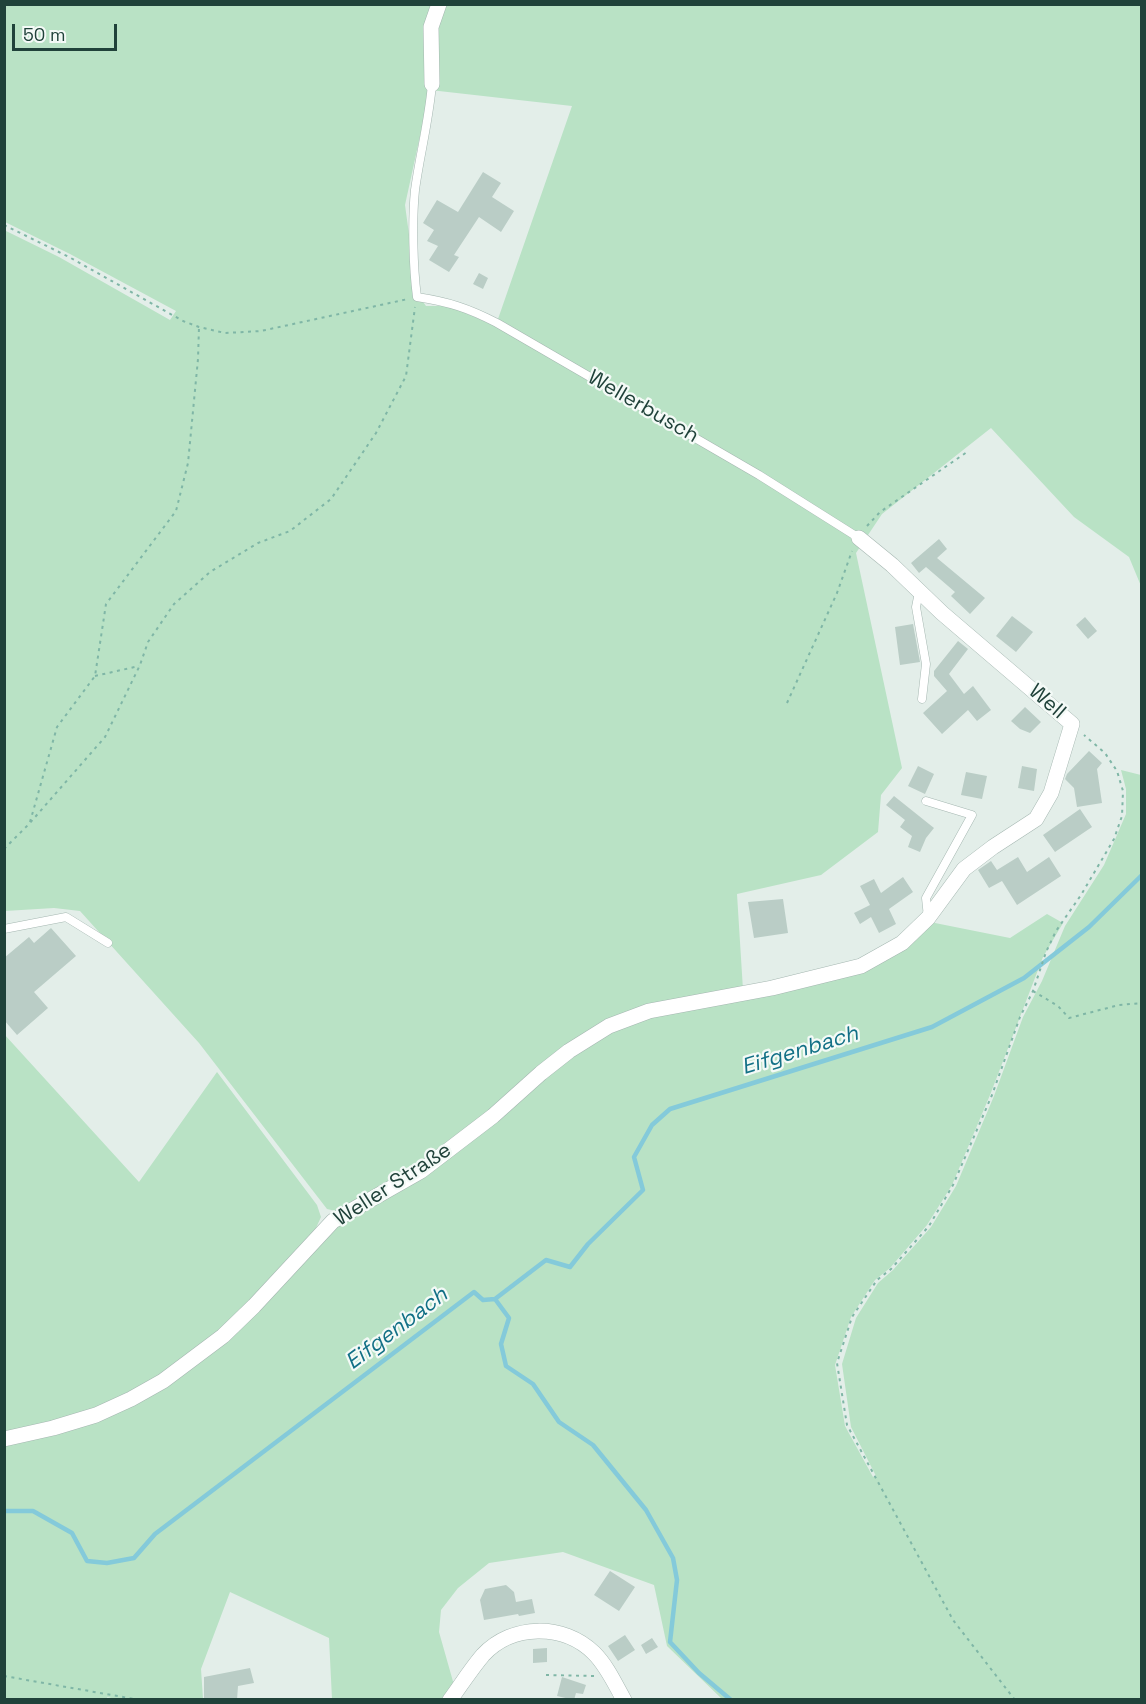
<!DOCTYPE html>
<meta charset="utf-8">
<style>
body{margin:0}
#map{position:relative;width:1146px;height:1704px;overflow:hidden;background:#e3eee9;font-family:"Space Grotesk",sans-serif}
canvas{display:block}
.frame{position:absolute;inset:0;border:6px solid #20423a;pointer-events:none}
.scale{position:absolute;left:12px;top:24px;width:105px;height:27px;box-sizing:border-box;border:3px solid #20423a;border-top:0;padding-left:8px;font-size:18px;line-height:21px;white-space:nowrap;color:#20423a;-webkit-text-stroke:4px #f4faf7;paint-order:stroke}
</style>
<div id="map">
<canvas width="1146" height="1704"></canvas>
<div class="frame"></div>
<div class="scale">50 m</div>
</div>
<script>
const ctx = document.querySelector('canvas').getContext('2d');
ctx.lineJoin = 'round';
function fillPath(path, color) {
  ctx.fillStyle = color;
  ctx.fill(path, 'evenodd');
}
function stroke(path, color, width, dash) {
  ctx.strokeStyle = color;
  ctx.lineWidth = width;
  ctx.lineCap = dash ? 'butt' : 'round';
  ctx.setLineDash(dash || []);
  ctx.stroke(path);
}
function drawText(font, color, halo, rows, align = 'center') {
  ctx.font = font + ' "Space Grotesk",sans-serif';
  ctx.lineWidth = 4.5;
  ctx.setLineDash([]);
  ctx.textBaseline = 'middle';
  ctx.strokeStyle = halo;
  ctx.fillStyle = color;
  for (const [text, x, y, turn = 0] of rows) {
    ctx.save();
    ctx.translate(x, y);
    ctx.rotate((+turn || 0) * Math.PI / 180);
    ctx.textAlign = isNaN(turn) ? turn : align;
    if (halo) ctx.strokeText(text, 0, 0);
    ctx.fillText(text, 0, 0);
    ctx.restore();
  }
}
fillPath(new Path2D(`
 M5 5H1141V586L1129 557 1074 517 991 428 882 514 866 538 760 472 498 319 572 106 430 90 405 205 417 293 426 306H449L498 327 758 478 862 544 856 553 902 768 881 795 878 832 821 875 737 894 743 990 608 1024 420 1168 340 1212 327 1209 199 1043 80 911 54 908 5 911 4 230 59 257 170 320 176 311 70 254 5 222Z
 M1121 770 1141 775V1699H722L667 1646 654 1585 563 1552 489 1563 458 1588 441 1610 439 1632 454 1685 444 1699H332L329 1638 230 1592 201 1669 203 1699 120 1700 107 1697 108 1699H5L4 1441 162 1384 336 1226 610 1028 862 968 929 920 935 923 1010 938 1047 914 1063 923 1043 957 990 1095 952 1185 927 1225 890 1268 875 1280 851 1317 835 1365 845 1426 873 1477 876 1476 851 1427 842 1364 856 1318 878 1283 893 1270 931 1227 956 1186 994 1096 1023 1017 1042 981 1065 926 1104 865 1126 814V789Z
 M4 1034 139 1182 217 1072 317 1205 321 1217 316 1228 219 1333 161 1376 94 1410 4 1434Z`), '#b9e2c5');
stroke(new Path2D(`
 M495 1299 509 1318 501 1344 506 1366 533 1384 559 1422 593 1445 646 1510 673 1558 677 1580 670 1642 699 1673 731 1700
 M4 1511H33L72 1533 87 1561 107 1563 134 1558 155 1534 474 1292 483 1300 495 1299 546 1260 570 1267 588 1244 643 1190 634 1157 652 1125 670 1109 932 1027 1024 978 1089 927 1142 875`), '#84cada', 4.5);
fillPath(new Path2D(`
 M483 172 501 183 492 197 514 211 501 232 479 217 454 255 459 257 449 272 429 260 438 246 427 241 434 230 423 223 437 200 458 212Z
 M479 273 488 278 483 289 473 284Z
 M939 539 947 549 937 558 985 598 970 614 951 596 955 592 926 567 919 573 911 563Z
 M1012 616 1033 632 1016 652 996 636Z
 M1085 617 1097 631 1088 639 1076 625Z
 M913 624 920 662 900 665 895 627Z
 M958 641 968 649 949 674 964 694 973 686 991 710 977 721 968 710 942 734 923 713 947 691 934 676V671Z
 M1025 707 1041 722 1030 733 1020 729 1011 721Z
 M1089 751 1102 763 1097 769 1102 803 1077 807 1074 788 1065 779 1067 774Z
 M918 766 934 774 925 794 908 786Z
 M1022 766 1037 769 1034 791 1018 788Z
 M966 772 987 776 982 799 961 795Z
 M894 796 934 828 926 838 920 852 908 847 912 836 900 827 905 820 886 805Z
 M1080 809 1092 827 1055 852 1043 835Z
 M1018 857 1027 872 1049 857 1061 876 1017 905 1002 881 989 888 978 870 991 861 997 870Z
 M903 877 913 892 889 909 896 924 879 933 871 917 860 924 854 913 870 905 860 886 874 879 881 893Z
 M783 899 788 933 754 938 748 902Z
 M51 928 76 956 34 992 48 1008 17 1035 4 1020V958L29 937 34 943Z
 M610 1571 635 1587 619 1611 594 1595Z
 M506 1585 514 1592 516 1602 532 1599 535 1613 519 1616 518 1614 484 1620 480 1600 485 1589Z
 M625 1635 635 1650 618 1661 608 1646Z
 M652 1638 658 1647 646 1654 641 1645Z
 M547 1648V1662L533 1663V1649Z
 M250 1668 254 1683 238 1686 237 1700 204 1698V1677Z
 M562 1677 586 1685 583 1694 576 1693 574 1700 557 1696Z`), '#bacdc6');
const lane = new Path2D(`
 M432 84C429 120 420 154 415 190 412 220 413 267 417 297 449 302 468 308 497 323L759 475 859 538
 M919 592 916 607 926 664 922 699
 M926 801 972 815 926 898 928 917
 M4 929 66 917 108 943`);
const street = new Path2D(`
 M432 84 431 27 439 4
 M4 1439 53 1428 96 1415 131 1399 163 1381 223 1336 254 1306 333 1221 421 1171 493 1116 541 1073 569 1051 609 1026 649 1011 772 988 861 966 902 943 928 918 964 869 993 847 1036 819 1051 793 1072 724 942 613 892 565 859 538
 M450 1700C461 1685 471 1669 483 1655 512 1624 563 1623 594 1653 607 1666 615 1684 624 1700`);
stroke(lane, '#a5b7b1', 9);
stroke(street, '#a5b7b1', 16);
stroke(new Path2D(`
 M4 225 69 257 183 321 199 327 225 333 261 331 408 299
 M867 526 880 512 967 452
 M95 676 139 666
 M787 703 837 593 852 551
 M30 822 57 727 95 676 106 604 176 511 188 463 198 359 199 327
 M4 849 29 824 105 737 140 665 148 642 174 604 210 572 258 543 290 531 331 499 376 433 406 376 415 307
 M1033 991 1058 1006 1069 1018 1119 1005 1142 1003
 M546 1675 594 1676
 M4 1676 140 1700
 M1015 1700 953 1620 847 1425 837 1363 852 1317 877 1280 891 1269 929 1226 953 1185 992 1095 1020 1017 1033 991 1046 952 1056 931 1081 895 1114 839 1122 816 1123 791 1117 771 1105 753 1084 735`), '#7fb6a6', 2, [3, 4.5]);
stroke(lane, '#fff', 8);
stroke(street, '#fff', 15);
drawText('21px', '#20423a', '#f4faf7', [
 ["Wellerbusch",643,407,30],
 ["Well",1047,702,41],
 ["Weller Straße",393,1185,-33]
]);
drawText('italic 22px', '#127086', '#f4faf7', [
 ["Eifgenbach",800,1051,-17],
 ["Eifgenbach",397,1329,-37]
]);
</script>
